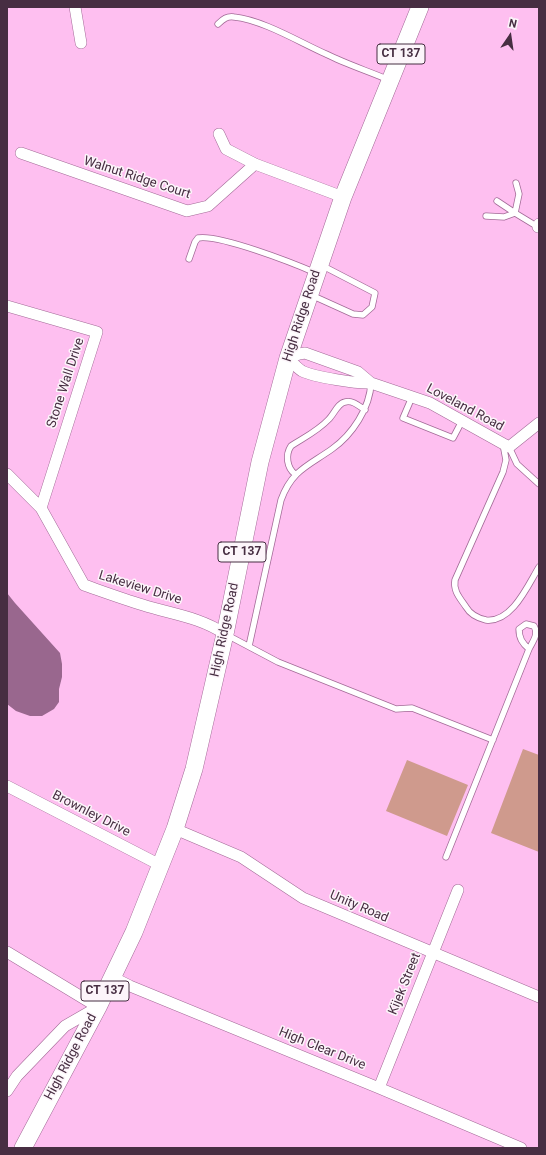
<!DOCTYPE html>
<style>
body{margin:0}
#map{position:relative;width:546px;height:1155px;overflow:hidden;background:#febff0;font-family:Roboto,sans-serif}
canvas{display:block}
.frame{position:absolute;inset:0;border:8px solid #472e42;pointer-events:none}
.north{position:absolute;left:490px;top:16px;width:40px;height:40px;-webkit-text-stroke:3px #fcf5fa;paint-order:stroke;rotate:13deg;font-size:11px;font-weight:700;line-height:16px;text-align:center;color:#472e42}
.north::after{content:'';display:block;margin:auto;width:14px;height:18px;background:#472e42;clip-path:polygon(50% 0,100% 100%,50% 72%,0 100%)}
</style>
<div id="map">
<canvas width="546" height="1155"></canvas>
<div class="frame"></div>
<div class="north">N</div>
</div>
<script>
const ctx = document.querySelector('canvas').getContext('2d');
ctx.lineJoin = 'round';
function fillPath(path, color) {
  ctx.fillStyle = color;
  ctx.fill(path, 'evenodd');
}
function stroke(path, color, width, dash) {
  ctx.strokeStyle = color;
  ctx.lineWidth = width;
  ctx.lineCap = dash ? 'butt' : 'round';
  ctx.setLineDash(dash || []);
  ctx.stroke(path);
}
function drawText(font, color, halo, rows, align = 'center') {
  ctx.font = font + ' Roboto,sans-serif';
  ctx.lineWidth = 3;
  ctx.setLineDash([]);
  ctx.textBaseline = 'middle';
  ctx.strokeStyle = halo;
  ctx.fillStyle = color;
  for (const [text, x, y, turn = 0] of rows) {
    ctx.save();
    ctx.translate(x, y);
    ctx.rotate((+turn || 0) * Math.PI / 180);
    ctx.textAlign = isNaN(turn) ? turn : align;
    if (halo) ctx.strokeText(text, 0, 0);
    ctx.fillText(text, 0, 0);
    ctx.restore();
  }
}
fillPath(new Path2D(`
 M523 749 539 755V852L491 833Z
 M407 760 468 785 447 836 386 811Z`), '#cf9a8d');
fillPath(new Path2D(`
 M7 593 15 603 60 653 62 664V677L59 689V702L54 709 42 716H30L16 711 7 704Z`), '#99678e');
const service = new Path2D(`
 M218 24C223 19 227 16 234 17 263 20 299 42 326 54 346 64 368 71 389 80
 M497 201 515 213 519 194 516 183
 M486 216 504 217 515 213 538 227
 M189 259 195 242 198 238C219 234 293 263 316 273
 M311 295 353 314 363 315 372 307 375 293 321 265
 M412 397 403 418 453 438 462 421
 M503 444 506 460 503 472 455 580C453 591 460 598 466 607 470 614 477 618 486 620 512 623 528 585 539 567
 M509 447 517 464 539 484
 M295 474C287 468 285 455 291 446 303 438 318 431 329 419 334 414 338 403 345 402 353 400 359 406 365 410
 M227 635 278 662 396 709 412 708 493 740
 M249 646 281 500C292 470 308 466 332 449 352 435 370 408 371 383
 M446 857 529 649C533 641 539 634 534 626L526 624 519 629C519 638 522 643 529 649`);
const minor = new Path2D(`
 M75 7 81 43
 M219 134 226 149 255 164 343 197
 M21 153 187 211 208 206 255 164
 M538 227 539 224
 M7 306 97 332 41 508
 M371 383C358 384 314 377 302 371 297 368 293 363 288 358L299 354 305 353 358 372 371 383 430 403 509 447 539 423
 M7 474 41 508 84 585C104 592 123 599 143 605 171 614 200 617 225 634
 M7 786 162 866
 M175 829 241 857 303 898 539 997
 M7 952 98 1007 65 1026 17 1076 7 1091
 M112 977 130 986 379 1088 521 1148
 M379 1088 458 890`);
const primary = new Path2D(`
 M23 1148 98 1007 134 932 175 829 194 769 225 634 260 462 288 358 343 197 420 7`);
stroke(service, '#a36a97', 7);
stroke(minor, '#a36a97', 12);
stroke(primary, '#a36a97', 18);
stroke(service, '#fff', 5.5);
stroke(minor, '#fff', 11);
stroke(primary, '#fff', 17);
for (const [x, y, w] of [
 [401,54,48],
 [242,552,48],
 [105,991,48]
]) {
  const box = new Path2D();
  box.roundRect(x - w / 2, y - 10, w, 20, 3);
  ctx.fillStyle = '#fcf5fa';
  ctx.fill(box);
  stroke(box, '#472e42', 1);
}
drawText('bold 12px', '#472e42', null, [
 ["CT 137",401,54],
 ["CT 137",242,552],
 ["CT 137",105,991]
]);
drawText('13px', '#472e42', '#fcf5fa', [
 ["Walnut Ridge Court",137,178,18],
 ["High Ridge Road",302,316,-72],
 ["Stone Wall Drive",66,383,-72],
 ["Loveland Road",465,408,28],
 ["Lakeview Drive",140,588,17],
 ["High Ridge Road",225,630,-78],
 ["Brownley Drive",91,814,27],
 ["Unity Road",359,907,23],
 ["Kijek Street",405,984,-68],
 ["High Clear Drive",322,1049,22],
 ["High Ridge Road",71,1057,-62]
]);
</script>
